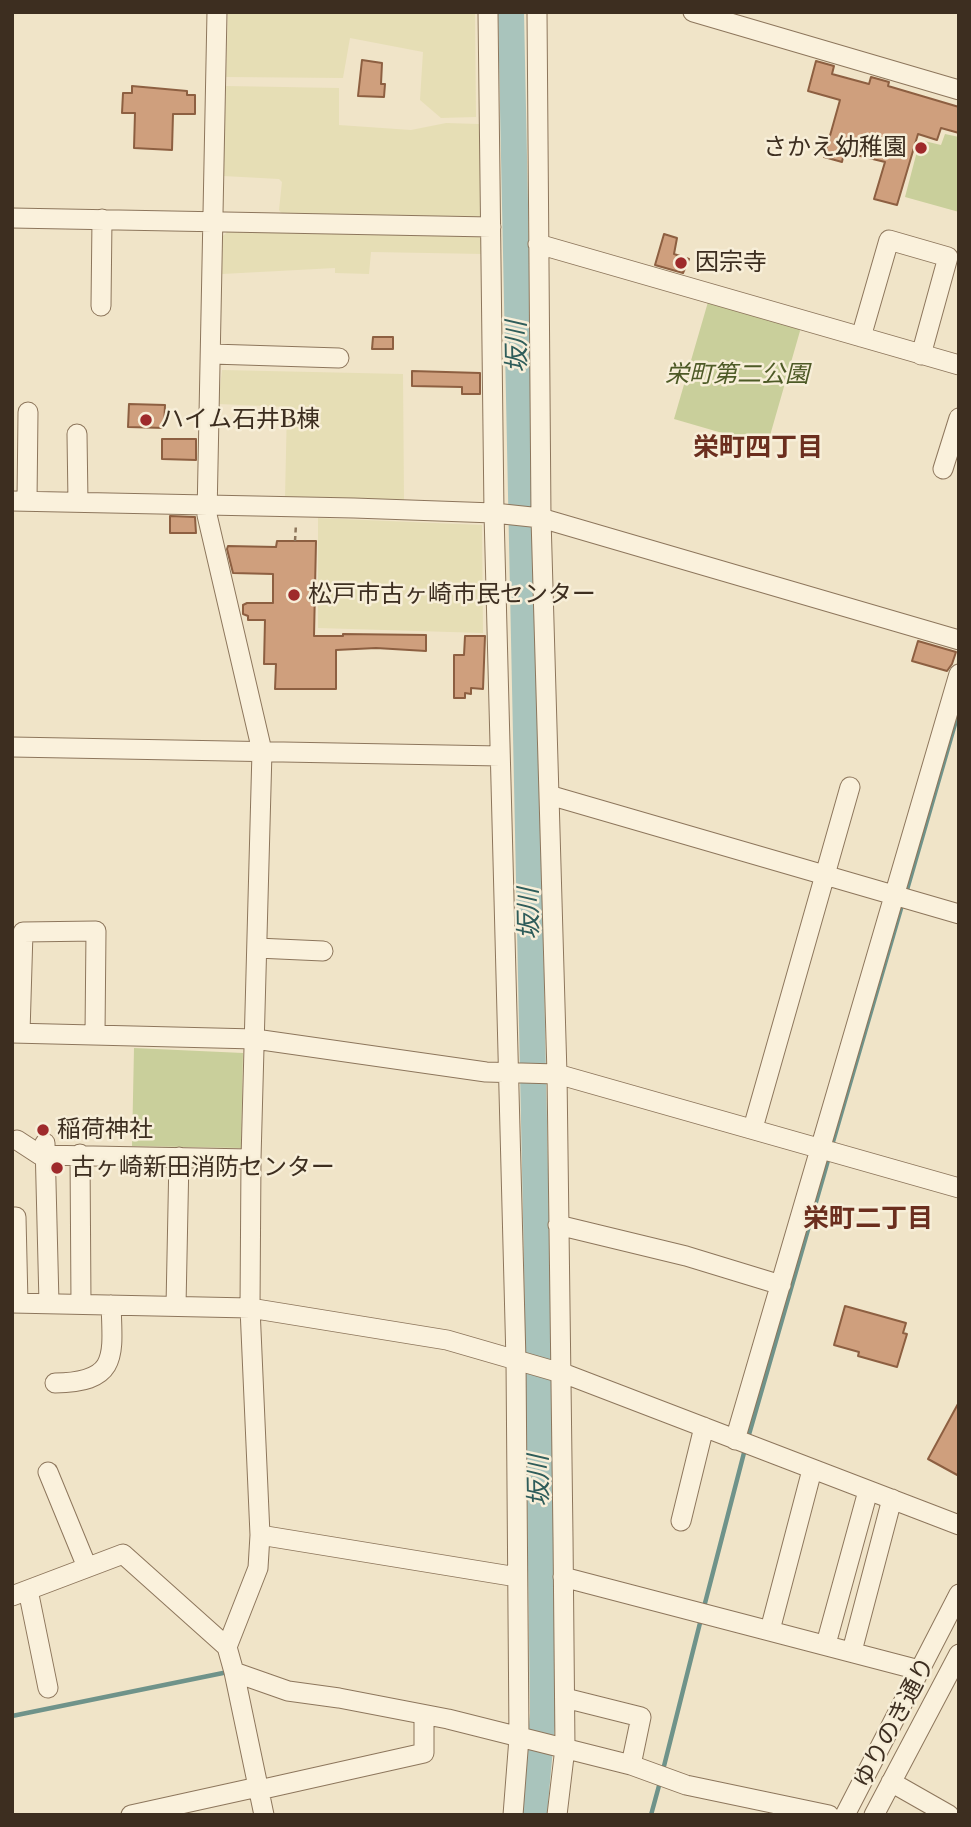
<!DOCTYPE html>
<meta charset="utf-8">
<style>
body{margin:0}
#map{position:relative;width:971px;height:1827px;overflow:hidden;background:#f0e4c8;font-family:Merriweather,serif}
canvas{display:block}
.frame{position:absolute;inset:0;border:14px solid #3d2e20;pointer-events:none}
</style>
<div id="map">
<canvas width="971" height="1827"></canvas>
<div class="frame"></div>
</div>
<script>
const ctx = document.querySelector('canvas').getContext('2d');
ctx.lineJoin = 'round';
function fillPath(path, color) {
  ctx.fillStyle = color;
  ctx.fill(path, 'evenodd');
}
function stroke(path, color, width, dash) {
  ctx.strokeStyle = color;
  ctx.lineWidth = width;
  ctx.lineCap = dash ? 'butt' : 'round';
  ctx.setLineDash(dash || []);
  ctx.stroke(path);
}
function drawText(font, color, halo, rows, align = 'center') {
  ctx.font = font + ' Merriweather,"Noto Sans JP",serif';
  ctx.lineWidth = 5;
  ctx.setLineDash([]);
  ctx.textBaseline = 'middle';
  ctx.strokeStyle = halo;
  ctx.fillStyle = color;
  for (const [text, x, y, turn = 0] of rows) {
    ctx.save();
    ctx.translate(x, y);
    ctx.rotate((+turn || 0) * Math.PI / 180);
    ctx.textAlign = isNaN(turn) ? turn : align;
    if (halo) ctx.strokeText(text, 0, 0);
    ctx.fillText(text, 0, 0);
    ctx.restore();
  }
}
fillPath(new Path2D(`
 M228 12H475L476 117 441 118 420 100 423 52 350 38 343 78 226 77Z
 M226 86 339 88V125L411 130 446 123 479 124 483 127 485 214 480 218 282 214 279 210 282 182 279 179 223 176Z
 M228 231 479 236 484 240 485 254 371 252 369 274 335 273V268L222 274 223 236Z
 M222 370 403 374 404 500 285 498 287 407 218 404Z
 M318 518 482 525 483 633 318 628Z`), '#e6deb5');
fillPath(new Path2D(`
 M945 134 959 137V212L905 197 920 140 941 145Z
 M708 302 799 328 800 331 767 446 674 419Z
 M134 1048 243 1053 241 1148 132 1146Z`), '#c9cf9b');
stroke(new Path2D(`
 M906 893 959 710
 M832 1145 902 905
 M748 1438 829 1157
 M704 1607 745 1449
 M12 1716 223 1673
 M663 1770 701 1619
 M651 1815 660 1782`), '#6f938a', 4.5);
stroke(new Path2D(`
 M511 12 537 1265 543 1714 534 1815`), '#a9c4bc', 26);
const building = new Path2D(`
 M362 60 382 63 381 84H385L384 97 358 96Z
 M816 61 834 66 832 74 869 84 871 77 889 82 888 86 959 107V133L941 128 937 140 918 134 897 205 874 199 885 162 844 152 842 162 824 157 840 100 808 91Z
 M132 86 187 91V95H195V114H173L172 150 134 148 135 113H122L123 93H132Z
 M664 234 677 238 674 254 689 259 683 273 655 265Z
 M373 337H393V349H372Z
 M412 371 480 373V394H462V387L412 386Z
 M129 404 165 405 164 428 128 427Z
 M162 439H196V460L162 459Z
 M170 516 195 517 196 533H170Z
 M277 541H316L314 636H343V634L426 635V651L376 648 336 650V689H275L276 664H264L265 620H248V616L243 614V605L247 603H273V574L233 573 227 549 228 546 276 547Z
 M465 636H485L483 689 471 688V694L465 693V698H454V655H464Z
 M918 641 956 652 952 664 947 671 912 661Z
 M845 1306 906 1323 903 1333 907 1334 897 1367 858 1356 859 1352 834 1345Z
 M959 1402V1476L928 1459Z`);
fillPath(building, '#cf9f7d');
stroke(building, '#8d5f41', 2);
const minor = new Path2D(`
 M217 12 207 515 262 751 251 1159 250 1308 260 1535 258 1568 227 1647 234 1672 288 1691 339 1698 448 1719 631 1765 686 1785 829 1815
 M488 12 494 513 516 1361 519 1738 513 1815
 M537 12 541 518 557 1074 563 1537 565 1748 557 1815
 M693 12 959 90
 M12 218 491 227
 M538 244 959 365
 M101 306 102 219
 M861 337 889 240 948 257 921 355
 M212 354 339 358
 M77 434 78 502
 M943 469 959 418
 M12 501 354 508 494 513 541 518 959 640
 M27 501 28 412
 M12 747 500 756
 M549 795 959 914
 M257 948 323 951
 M12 1033 255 1039 486 1072 557 1074 959 1188
 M20 1033 23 932 96 931 95 1034
 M753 1128 850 787
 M17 1140 40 1155 251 1159
 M45 1143 49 1303
 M80 1154 81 1304
 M12 1217H16L18 1303
 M558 1225 686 1256 781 1285
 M12 1303 250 1308 447 1340 568 1375 959 1525
 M176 1306 179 1157
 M55 1383C118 1382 113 1357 111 1305
 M735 1440 959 674
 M48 1472 87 1567
 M681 1521 704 1427
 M260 1535 517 1577
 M563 1577 919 1670
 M28 1590 48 1688
 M12 1596 123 1554 227 1647
 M770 1630 812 1470
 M826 1644 868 1491
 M852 1651 892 1499
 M234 1672 264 1815
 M565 1698 641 1717 631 1765
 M891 1782 949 1815
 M259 1790 424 1753V1715
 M131 1815 258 1787
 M845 1815 959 1594
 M874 1815 959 1654`);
stroke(minor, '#8d765c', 21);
stroke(new Path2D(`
 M295 541 296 524`), '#8d765c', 2.5, [5, 3.5]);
stroke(minor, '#faf1dc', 19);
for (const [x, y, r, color] of [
 [921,148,7,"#9e2a2b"],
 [681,263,7,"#9e2a2b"],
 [146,420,7,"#9e2a2b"],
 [294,595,7,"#9e2a2b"],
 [43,1130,7,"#9e2a2b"],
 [57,1168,7,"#9e2a2b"]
]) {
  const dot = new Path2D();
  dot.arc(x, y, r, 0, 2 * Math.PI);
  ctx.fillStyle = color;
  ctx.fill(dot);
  stroke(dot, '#f7eed8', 2.5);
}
drawText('24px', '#3d2e20', '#f7eed8', [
 ["さかえ幼稚園",907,148,"right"],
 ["因宗寺",695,263],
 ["ハイム石井B棟",160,420],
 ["松戸市古ヶ崎市民センター",308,595],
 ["稲荷神社",57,1130],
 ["古ヶ崎新田消防センター",71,1168]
], 'left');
drawText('italic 24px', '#4d5a26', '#f7eed8', [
 ["栄町第二公園",737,375]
]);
drawText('24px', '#3d2e20', '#f7eed8', [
 ["ゆりのき通り",895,1723,-62]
]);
drawText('italic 26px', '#2f5d5a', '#f7eed8', [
 ["坂川",518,347,-91],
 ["坂川",530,914,-91],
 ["坂川",540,1481,-91]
]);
drawText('bold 26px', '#6b2e1e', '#f7eed8', [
 ["栄町四丁目",758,449],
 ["栄町二丁目",868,1220]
]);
</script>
